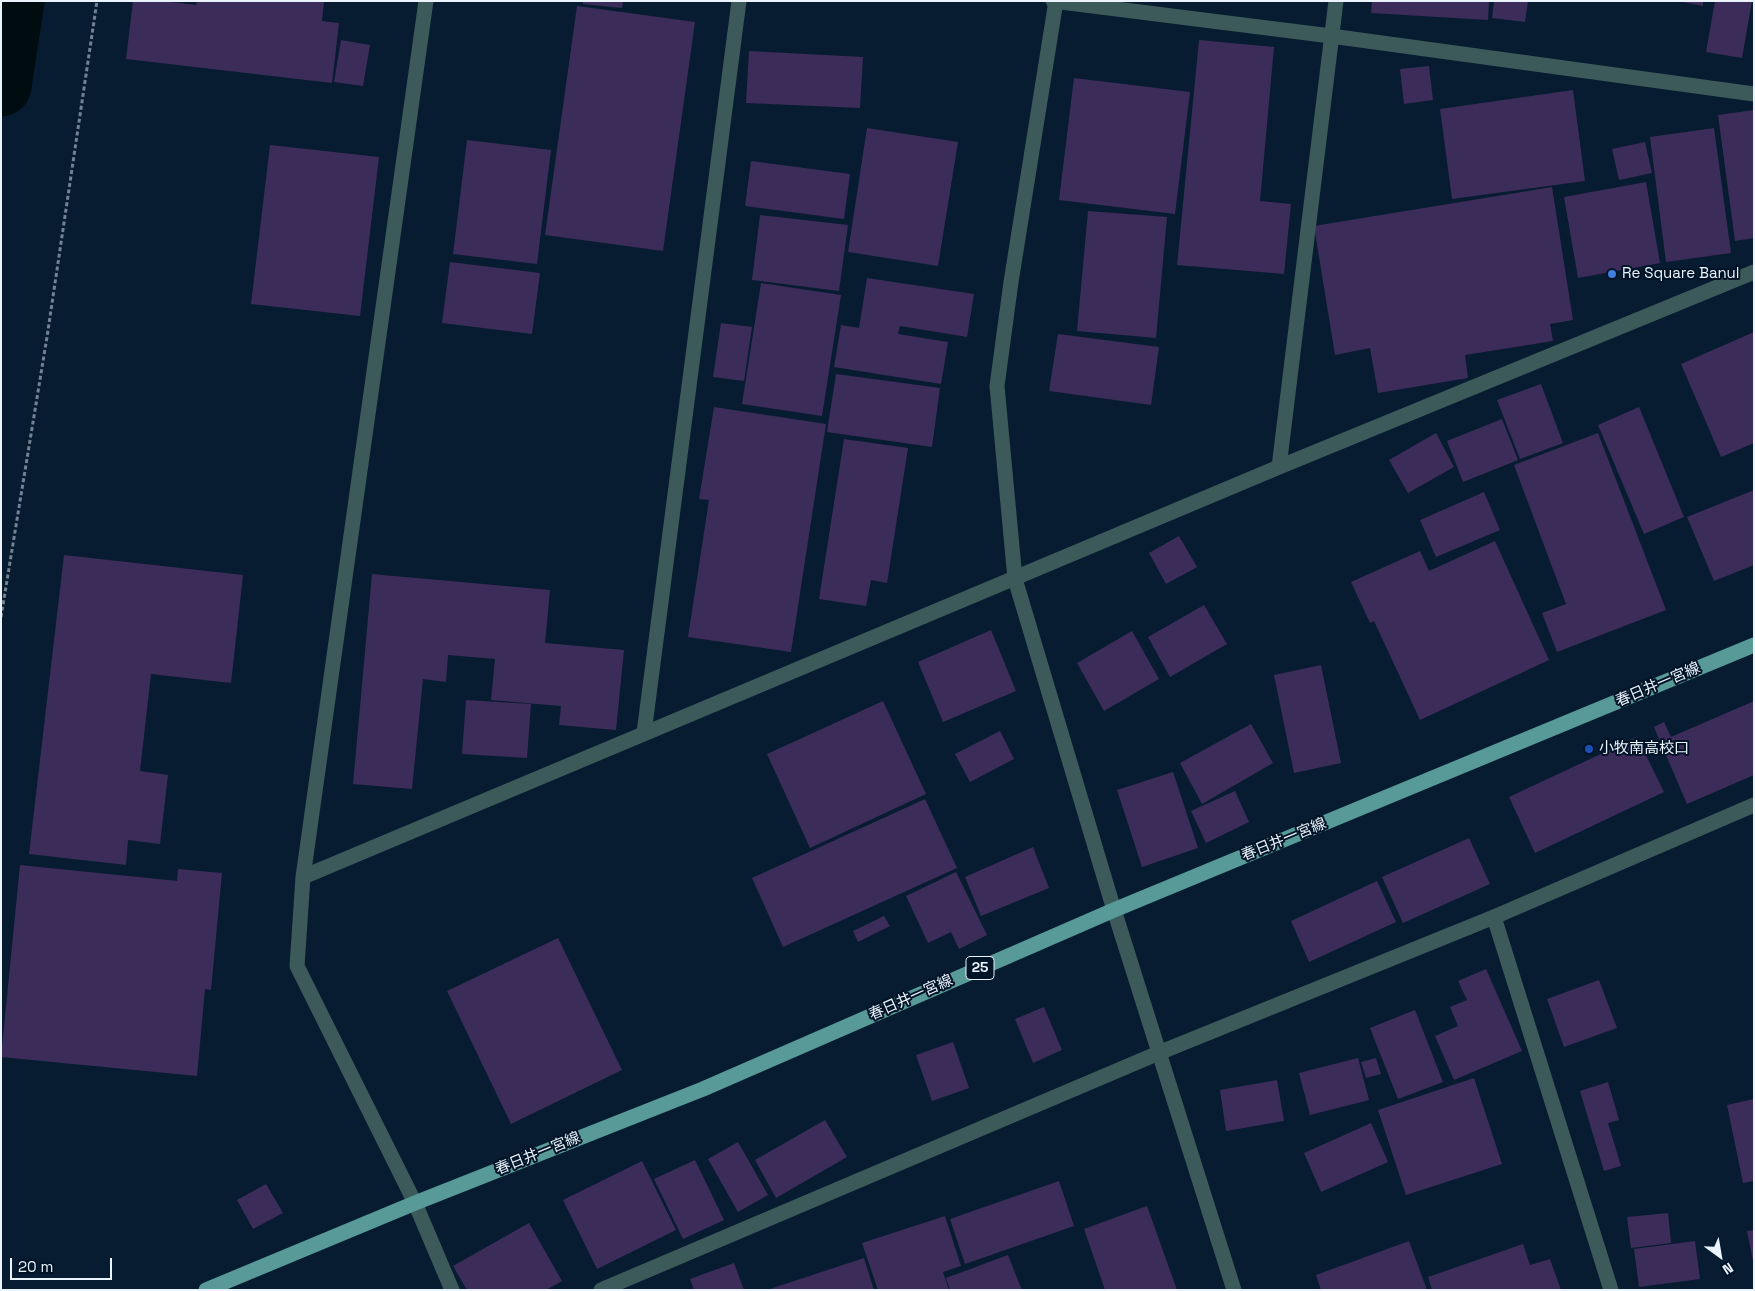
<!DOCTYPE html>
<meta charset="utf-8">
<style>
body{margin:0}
#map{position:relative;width:1755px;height:1291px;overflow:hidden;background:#071c31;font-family:"Space Grotesk",sans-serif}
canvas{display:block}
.frame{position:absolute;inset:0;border:2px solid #ebf4fd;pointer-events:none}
.north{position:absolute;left:1695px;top:1231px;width:50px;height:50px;-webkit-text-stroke:4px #011327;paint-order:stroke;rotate:148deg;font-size:14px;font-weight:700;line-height:20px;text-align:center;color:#ebf4fd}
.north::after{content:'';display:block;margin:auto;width:18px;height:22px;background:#ebf4fd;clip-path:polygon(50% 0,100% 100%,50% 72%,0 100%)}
.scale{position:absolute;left:10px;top:1258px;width:102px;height:22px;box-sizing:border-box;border:2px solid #ebf4fd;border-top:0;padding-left:6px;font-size:15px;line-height:18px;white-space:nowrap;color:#ebf4fd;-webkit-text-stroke:4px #011327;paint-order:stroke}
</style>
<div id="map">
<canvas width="1755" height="1291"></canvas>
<div class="frame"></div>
<div class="north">N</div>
<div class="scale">20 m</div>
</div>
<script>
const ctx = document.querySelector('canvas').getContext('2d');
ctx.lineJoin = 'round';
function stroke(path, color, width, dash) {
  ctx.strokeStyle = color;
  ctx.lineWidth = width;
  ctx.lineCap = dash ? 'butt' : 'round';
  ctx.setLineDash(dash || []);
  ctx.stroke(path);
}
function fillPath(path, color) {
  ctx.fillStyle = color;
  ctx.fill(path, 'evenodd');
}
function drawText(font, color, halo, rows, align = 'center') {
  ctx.font = font + ' "Space Grotesk","Noto Sans JP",sans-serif';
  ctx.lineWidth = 4;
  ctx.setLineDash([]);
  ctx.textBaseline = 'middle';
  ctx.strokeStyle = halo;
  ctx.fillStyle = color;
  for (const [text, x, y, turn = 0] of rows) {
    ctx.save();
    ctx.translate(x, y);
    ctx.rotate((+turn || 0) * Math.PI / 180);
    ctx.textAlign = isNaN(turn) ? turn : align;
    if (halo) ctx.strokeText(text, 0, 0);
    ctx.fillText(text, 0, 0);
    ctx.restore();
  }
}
stroke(new Path2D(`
 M1 86 14 1`), '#000d10', 61);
fillPath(new Path2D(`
 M133 1H163L196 5 197 1H324L322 21 339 23 332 83 126 59Z
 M583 1H623L622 8 583 4Z
 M1372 1H1489L1488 20 1371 13Z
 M1494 1H1528L1525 22 1492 18Z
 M1678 1H1703V6Z
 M1715 1H1752L1742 58 1706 52Z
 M577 6 695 22 663 251 545 235Z
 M341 40 370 45 363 86 334 82Z
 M1199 40 1274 47 1260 201 1291 204 1284 274 1177 265Z
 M749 51 863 57 860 108 746 103Z
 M1429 66 1433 100 1404 104 1400 69Z
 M1074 78 1190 92 1175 214 1059 200Z
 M1573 90 1585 181 1452 199 1440 109Z
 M1754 110V238L1735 241 1718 115Z
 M867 128 958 142 938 266 848 252Z
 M1714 128 1731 253 1666 262 1650 137Z
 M467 140 551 150 537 264 453 254Z
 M1645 142 1652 173 1619 180 1612 149Z
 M270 145 379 157 360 316 251 304Z
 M751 161 850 174 844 219 745 206Z
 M1646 182 1660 263 1578 278 1564 197Z
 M1552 187 1573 320 1550 324 1553 341 1465 355 1468 378 1378 393 1370 348 1335 355 1314 226Z
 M1088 211 1167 217 1156 338 1077 331Z
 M760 215 848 225 839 291 752 280Z
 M450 262 540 273 532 334 442 323Z
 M867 278 974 294 967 337 900 326 898 334 948 342 941 384 834 367 841 325 859 328Z
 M761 283 841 295 822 416 742 404Z
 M721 323 752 327 744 381 713 377Z
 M1754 332V443L1721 457 1681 364Z
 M1058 334 1159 347 1151 405 1049 391Z
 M836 374 940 388 932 447 827 432Z
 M1541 384 1563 443 1520 459 1497 400Z
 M714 407 826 424 791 652 688 637 709 500 699 499Z
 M1639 407 1684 517 1644 534 1598 425Z
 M1502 419 1518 460 1463 482 1447 441Z
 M1436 433 1454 467 1408 493 1389 460Z
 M1598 433 1666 610 1557 652 1542 613 1566 604 1514 465Z
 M844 439 908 448 887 583 871 580 866 606 819 599Z
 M1754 490V565L1714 581 1687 517Z
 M1484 492 1500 530 1436 557 1420 520Z
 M1179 536 1197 567 1166 584 1149 553Z
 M1495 541 1549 660 1420 720 1374 621 1370 623 1351 582 1420 551 1429 571Z
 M64 555 243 575 231 683 151 674 140 771 168 775 160 844 128 840 126 865 29 854Z
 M372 574 550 590 545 643 624 650 616 730 559 725 561 706 491 700 495 659 448 655 446 682 423 679 412 789 353 784Z
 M1204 605 1227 644 1170 677 1148 637Z
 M991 630 1016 691 943 722 918 662Z
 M1132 631 1159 679 1104 711 1077 663Z
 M1321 665 1341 763 1294 773 1274 675Z
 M466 700 531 704 527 758 462 754Z
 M883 701 926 794 810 848 767 754Z
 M1754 701V775L1687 804 1654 727 1664 722 1671 737Z
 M1251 724 1273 763 1202 804 1180 763Z
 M1000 731 1014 759 970 782 955 754Z
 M1637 737 1664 792 1535 853 1509 797Z
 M1173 772 1198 848 1142 867 1117 790Z
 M1235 791 1249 822 1206 843 1191 811Z
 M925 799 957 868 783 947 752 878Z
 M1469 838 1490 884 1403 923 1382 877Z
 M1033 847 1049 888 981 916 965 877Z
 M20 865 177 881 178 869 222 873 211 990 205 989 197 1076 1 1057Z
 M956 872 987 935 959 949 951 932 928 943 906 896Z
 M1377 881 1396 922 1309 962 1291 921Z
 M884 916 890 926 858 942 853 931Z
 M558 938 622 1070 511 1124 447 991Z
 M1486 969 1522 1051 1454 1080 1435 1036 1458 1026 1450 1007 1467 1000 1458 981Z
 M1599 980 1617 1028 1564 1047 1547 999Z
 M1044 1007 1062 1050 1033 1063 1015 1019Z
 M1415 1010 1443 1082 1398 1099 1370 1028Z
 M953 1042 969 1088 932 1101 916 1055Z
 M1358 1058 1369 1100 1310 1115 1299 1073Z
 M1376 1058 1381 1074 1366 1078 1361 1062Z
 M1474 1078 1502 1164 1406 1195 1378 1110Z
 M1277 1080 1284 1121 1226 1131 1220 1090Z
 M1608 1082 1619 1120 1608 1123 1621 1166 1604 1171 1580 1091Z
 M1754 1099V1181L1743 1183 1727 1105Z
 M825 1120 847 1157 776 1198 755 1160Z
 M1371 1123 1388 1162 1321 1192 1304 1153Z
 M738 1142 768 1195 738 1212 708 1159Z
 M695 1160 724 1220 683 1239 654 1179Z
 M642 1161 676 1230 597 1269 563 1200Z
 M1059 1181 1074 1226 965 1264 950 1219Z
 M266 1184 283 1213 253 1229 237 1200Z
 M1147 1206 1177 1290H1105L1084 1229Z
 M1668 1213 1671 1243 1631 1248 1627 1217Z
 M945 1216 961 1266 943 1272 949 1290H878L862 1243Z
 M529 1223 562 1281 546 1290H467L453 1266Z
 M1754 1230V1261H1753L1747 1231Z
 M1409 1241 1427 1290H1321L1316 1275Z
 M1695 1241 1700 1279 1639 1287 1634 1249Z
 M1523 1244 1530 1265 1550 1259 1561 1290H1432L1428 1277Z
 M1008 1255 1022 1290H950L946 1278Z
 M864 1258 874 1290H770V1289Z
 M734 1263 744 1290H694L690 1279Z`), '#3c2c5a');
stroke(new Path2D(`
 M1 617 47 337 97 1`), '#738292', 3, [4, 2.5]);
stroke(new Path2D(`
 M426 1 303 877 297 966 415 1203 452 1290
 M1053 1 1331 36 1754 94
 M1279 467 1336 1
 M644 733 739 1
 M303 877 1279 467 1754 272
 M1494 917 1611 1290
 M601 1290 1161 1052 1494 917 1754 805`), '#3c5a59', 15);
stroke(new Path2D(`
 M1056 1 1011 282 997 386 1015 579 1114 910 1234 1290`), '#3c5a59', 15);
stroke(new Path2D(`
 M206 1290 415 1203 703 1089 1114 910 1754 645`), '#579a98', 15);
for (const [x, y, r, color] of [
 [1612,274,5,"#3f7fe0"],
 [1589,749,5,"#1a4fb4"]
]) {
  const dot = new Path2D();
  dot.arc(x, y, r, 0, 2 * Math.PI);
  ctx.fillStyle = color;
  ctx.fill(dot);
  stroke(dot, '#011327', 2);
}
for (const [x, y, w] of [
 [980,968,28]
]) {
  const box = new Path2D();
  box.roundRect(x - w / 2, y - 11.5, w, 23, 4);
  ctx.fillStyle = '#011327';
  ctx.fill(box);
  stroke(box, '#ebf4fd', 1);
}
drawText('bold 14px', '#ebf4fd', null, [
 ["25",980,968]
]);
drawText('15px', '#ebf4fd', '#011327', [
 ["Re Square Banul",1622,274],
 ["小牧南高校口",1599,749]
], 'left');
drawText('15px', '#ebf4fd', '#011327', [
 ["春日井一宮線",1658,685,-23],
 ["春日井一宮線",1284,840,-22],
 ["春日井一宮線",911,998,-24],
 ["春日井一宮線",538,1154,-22]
]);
</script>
